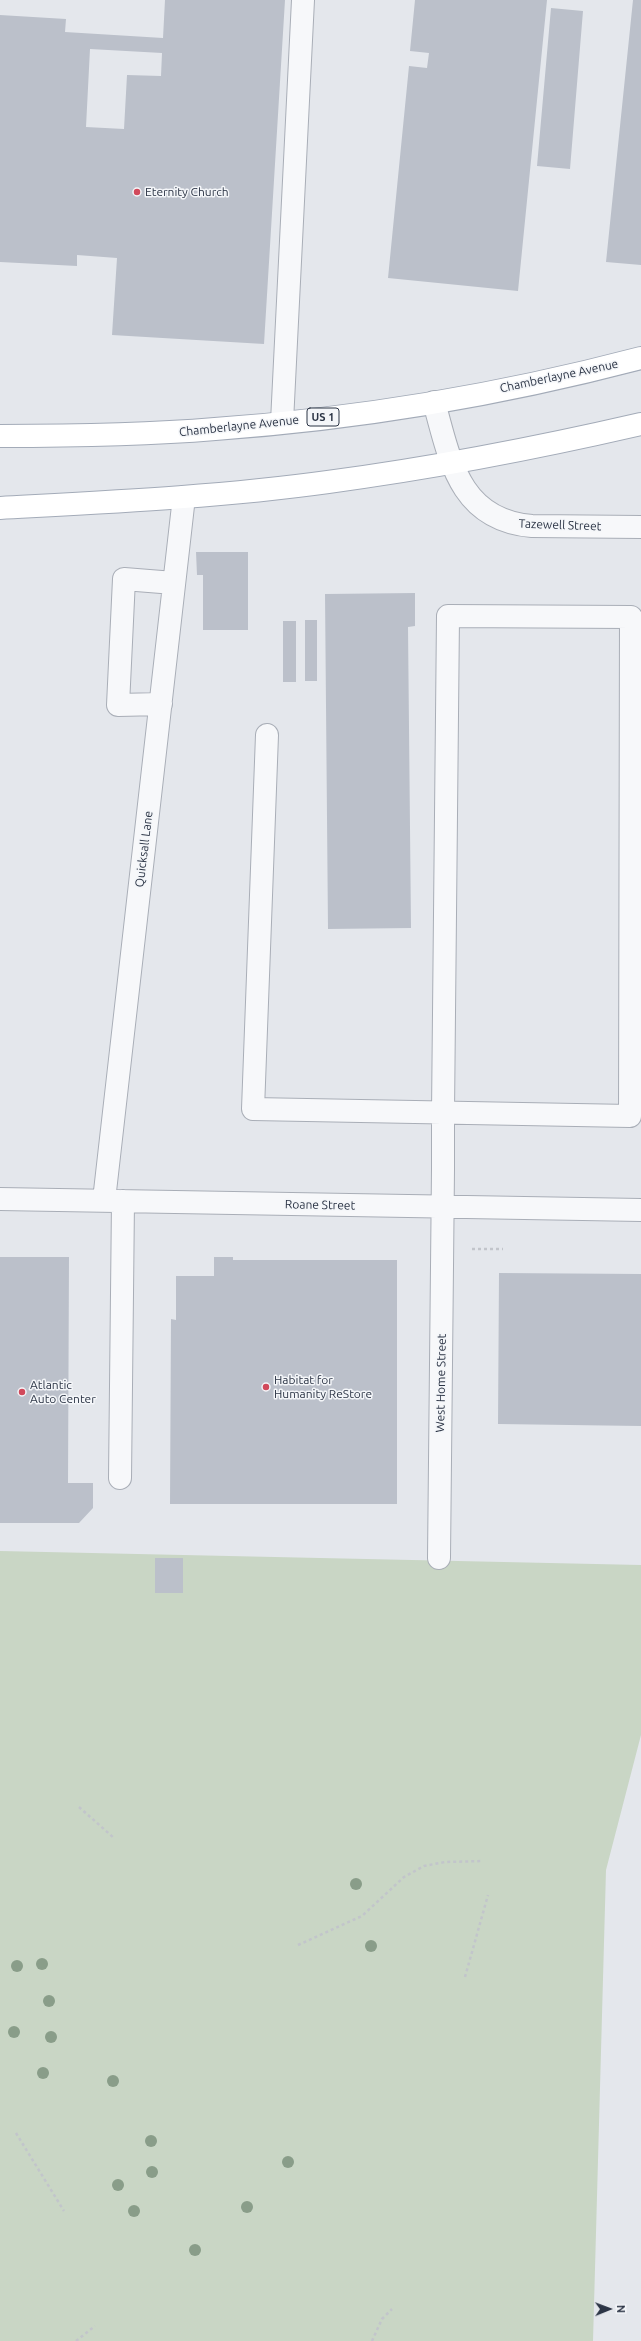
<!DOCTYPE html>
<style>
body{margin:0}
#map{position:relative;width:641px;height:2341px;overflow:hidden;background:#e4e7ec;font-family:Ubuntu,sans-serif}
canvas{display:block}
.north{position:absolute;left:589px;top:2289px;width:40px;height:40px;-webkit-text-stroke:3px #f4f6f9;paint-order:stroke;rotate:89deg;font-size:11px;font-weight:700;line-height:16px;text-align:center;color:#2b3445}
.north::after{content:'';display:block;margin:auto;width:14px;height:18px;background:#2b3445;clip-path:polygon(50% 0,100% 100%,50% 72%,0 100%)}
</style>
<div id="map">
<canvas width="641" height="2341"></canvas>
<div class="north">N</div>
</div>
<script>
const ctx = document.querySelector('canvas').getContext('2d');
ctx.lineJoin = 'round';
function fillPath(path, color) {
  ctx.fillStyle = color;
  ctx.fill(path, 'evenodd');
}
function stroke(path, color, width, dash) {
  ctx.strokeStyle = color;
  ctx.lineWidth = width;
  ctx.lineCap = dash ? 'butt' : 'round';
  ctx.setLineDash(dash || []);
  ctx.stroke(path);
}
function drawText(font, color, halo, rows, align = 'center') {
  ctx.font = font + ' Ubuntu,sans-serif';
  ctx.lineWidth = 3;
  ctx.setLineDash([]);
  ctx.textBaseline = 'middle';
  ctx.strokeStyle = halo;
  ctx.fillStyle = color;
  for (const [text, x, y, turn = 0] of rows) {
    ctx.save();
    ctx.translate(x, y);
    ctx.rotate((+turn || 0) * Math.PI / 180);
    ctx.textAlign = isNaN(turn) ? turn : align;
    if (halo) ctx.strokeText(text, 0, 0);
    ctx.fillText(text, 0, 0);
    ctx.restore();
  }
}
fillPath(new Path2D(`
 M0 1551 641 1565V1735L606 1870 593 2341H0Z`), '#c9d6c5');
fillPath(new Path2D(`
 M165 0H285L264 344 112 335 117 258 77 255V266L0 262V15L66 19 65 32 163 38ZM90 49 162 53 161 76 127 75 124 129 86 127Z
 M415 0H547L518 291 388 278 409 66 427 68 429 53 410 51Z
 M633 0H641V265L606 262Z
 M551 8 583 11 570 169 537 166Z
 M196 552H248V630H203V575H197Z
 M415 593V626L408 627 411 928 328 929 325 594Z
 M305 620H317V681H305Z
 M283 621H296V682H283Z
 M0 1257H69L68 1483H93V1508L79 1523H0Z
 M214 1257H233V1260H397V1504H170L171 1319 176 1320V1276H214Z
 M499 1273 641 1274V1426L498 1424Z
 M155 1558H183V1593H155Z`), '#bbc0ca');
const minor = new Path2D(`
 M434 402C450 461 460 520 532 526L641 527
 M282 422 303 0
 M161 704 118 705 124 579 174 583
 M267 735 253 1109 630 1116 631 617 448 616 443 1112V1169L439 1558
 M0 1199 641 1210
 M104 1200 184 497
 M120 1478 123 1201`);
const major = new Path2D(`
 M0 436C72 436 143 435 215 429 356 419 504 394 641 358
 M0 508C109 502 219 497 328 482 433 468 537 448 641 424`);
stroke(minor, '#a9aeb7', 24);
stroke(major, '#a3abb8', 24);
stroke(new Path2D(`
 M472 1249H503
 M79 1807 114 1838
 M298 1945 362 1916 404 1877 424 1866 445 1862 483 1861
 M465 1977 488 1895
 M16 2133 64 2211
 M76 2341 95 2326
 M372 2341 382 2319 392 2309`), '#c2c5cb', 2.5, [3, 3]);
stroke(minor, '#f7f8fa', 22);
stroke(major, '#fff', 22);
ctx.fillStyle = '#899d89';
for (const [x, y] of [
 [356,1884],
 [371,1946],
 [42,1964],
 [17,1966],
 [49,2001],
 [14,2032],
 [51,2037],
 [43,2073],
 [113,2081],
 [151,2141],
 [288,2162],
 [152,2172],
 [118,2185],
 [247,2207],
 [134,2211],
 [195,2250]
]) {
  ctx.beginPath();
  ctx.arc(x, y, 6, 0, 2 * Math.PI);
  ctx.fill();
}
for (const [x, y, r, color] of [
 [137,192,4,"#d1495b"],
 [266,1387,4,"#d1495b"],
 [22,1392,4,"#d1495b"]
]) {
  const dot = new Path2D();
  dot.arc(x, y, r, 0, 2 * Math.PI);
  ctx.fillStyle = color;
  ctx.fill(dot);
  stroke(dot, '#f4f6f9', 1.5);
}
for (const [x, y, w] of [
 [323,417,32]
]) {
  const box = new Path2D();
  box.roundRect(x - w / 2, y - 9, w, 18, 3);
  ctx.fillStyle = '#f4f6f9';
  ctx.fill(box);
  stroke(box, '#2b3445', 1);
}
drawText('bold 11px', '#2b3445', null, [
 ["US 1",323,417]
]);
drawText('12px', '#2b3445', '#f4f6f9', [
 ["Eternity Church",145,192],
 ["Habitat for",274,1380],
 ["Humanity ReStore",274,1394],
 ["Atlantic",30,1385],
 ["Auto Center",30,1399]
], 'left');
drawText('12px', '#2b3445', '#f4f6f9', [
 ["Chamberlayne Avenue",559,376,-12],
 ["Chamberlayne Avenue",239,426,-6],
 ["Tazewell Street",560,525,2],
 ["Quicksall Lane",144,849,-83],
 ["Roane Street",320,1205,1],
 ["West Home Street",441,1383,-89]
]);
</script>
